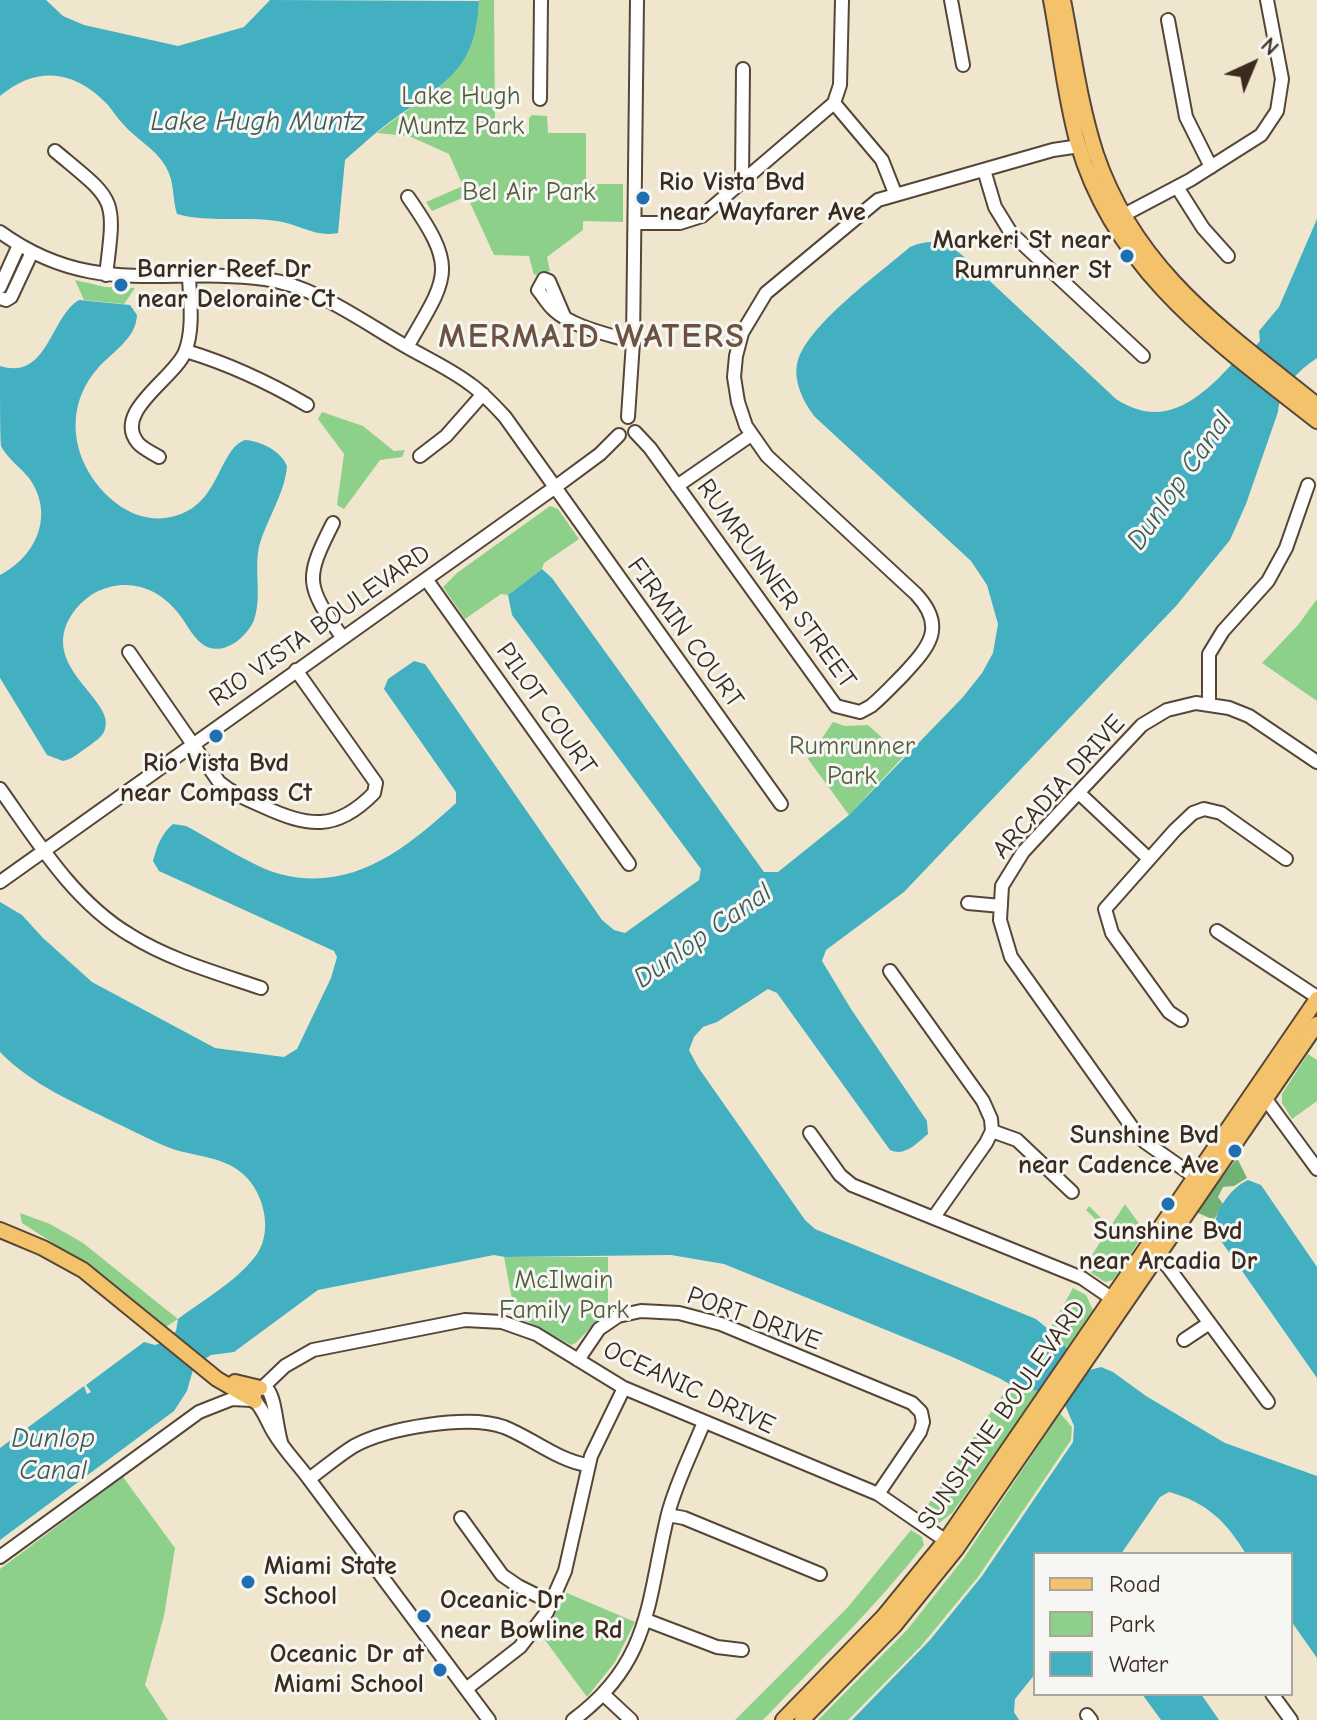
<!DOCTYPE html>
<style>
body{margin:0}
#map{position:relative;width:1317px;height:1720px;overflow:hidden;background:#f0e6ce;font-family:"Comic Neue",sans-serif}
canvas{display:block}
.legend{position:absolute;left:1033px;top:1552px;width:260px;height:144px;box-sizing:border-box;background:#f6f6f2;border:2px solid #aba49d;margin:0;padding:10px 14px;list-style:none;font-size:24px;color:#3b2a1e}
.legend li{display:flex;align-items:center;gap:16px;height:40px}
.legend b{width:40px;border:2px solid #aba49d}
.north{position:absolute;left:1213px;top:24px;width:80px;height:80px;-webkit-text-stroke:6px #f6f6f2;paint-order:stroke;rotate:44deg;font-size:22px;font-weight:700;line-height:32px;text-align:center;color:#3b2a1e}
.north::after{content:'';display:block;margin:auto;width:28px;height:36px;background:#3b2a1e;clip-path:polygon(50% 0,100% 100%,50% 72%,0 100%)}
</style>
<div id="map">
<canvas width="1317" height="1720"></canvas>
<ul class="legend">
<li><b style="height:10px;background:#f4c26a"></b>Road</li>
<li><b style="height:22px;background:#8dd089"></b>Park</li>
<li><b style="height:22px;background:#43b0c1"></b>Water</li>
</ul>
<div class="north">N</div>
</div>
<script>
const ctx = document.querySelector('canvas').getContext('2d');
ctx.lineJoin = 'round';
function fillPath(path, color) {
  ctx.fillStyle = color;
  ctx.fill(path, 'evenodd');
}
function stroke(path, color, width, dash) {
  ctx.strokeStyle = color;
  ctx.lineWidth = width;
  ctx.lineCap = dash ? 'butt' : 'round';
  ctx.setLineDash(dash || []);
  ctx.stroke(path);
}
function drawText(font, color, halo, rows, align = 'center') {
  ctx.font = font + ' "Comic Neue",sans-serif';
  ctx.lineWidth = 6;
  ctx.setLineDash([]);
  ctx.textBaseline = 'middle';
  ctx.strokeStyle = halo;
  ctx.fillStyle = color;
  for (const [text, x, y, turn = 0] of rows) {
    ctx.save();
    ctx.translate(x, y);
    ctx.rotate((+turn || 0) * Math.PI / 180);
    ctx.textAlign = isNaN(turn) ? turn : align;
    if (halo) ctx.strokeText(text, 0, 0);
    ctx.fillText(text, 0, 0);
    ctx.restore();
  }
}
fillPath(new Path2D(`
 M479 0H494L495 129 529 134V118L532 115 547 116 548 133H586V184H623V222L583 221V230L547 257 550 271 534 275 529 256 494 255 467 196 432 211 426 202 463 186 449 154 409 136 377 133C431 89 476 80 479 0Z
 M75 280 105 287 135 288 124 304 84 300Z
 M322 412 363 426 394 451 405 450 402 457 380 460 344 509 337 505 344 454 318 419Z
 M550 506 558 509 579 539 544 563 542 569 508 595 501 594 465 619 443 587 457 573Z
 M1317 599V701L1262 663 1298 625Z
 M833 722 845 726 868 725 903 757 849 815 808 759Z
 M1308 1054 1317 1060V1101L1292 1119 1282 1103V1094Z
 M1125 1204 1145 1232 1113 1280 1105 1282 1084 1268 1107 1231 1086 1210 1089 1206 1110 1227Z
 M20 1213 50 1224 83 1243 178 1319 164 1328 90 1267 22 1223Z
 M504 1257H608V1306H605V1312L576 1343 571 1345 515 1315Z
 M1073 1288 1086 1295 1093 1310 1066 1349 1050 1329Z
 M1010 1384 1019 1389 1039 1391 952 1513 939 1523 923 1512Z
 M1060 1413 1072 1427 1071 1440 978 1577 921 1646 848 1720H818L907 1630 964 1558Z
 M123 1477 175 1548 164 1616 145 1685 168 1720H0V1569Z
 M911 1530 922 1537 924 1545C875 1608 818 1662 763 1720H735L848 1607Z
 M567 1593 635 1622 615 1662 587 1697 542 1636Z`), '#8dd089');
fillPath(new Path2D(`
 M1237 1158 1247 1178 1234 1186 1223 1187 1218 1197 1223 1204 1214 1220 1196 1212Z`), '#72b275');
fillPath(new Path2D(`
 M0 0H46L63 16 84 25 178 46 244 27 270 0 479 1C476 67 448 82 398 116 379 129 362 145 345 160L338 233C317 238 298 224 277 221 244 216 209 223 177 214 172 198 175 183 166 167 155 148 137 140 123 124 117 118 113 111 108 105 75 70 37 65 0 96Z
 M1317 219V358C1298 371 1280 388 1278 412L1246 504 1230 540 1176 606 904 892 826 950 822 961 851 1009 927 1121 928 1134C917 1143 905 1157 890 1150L777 993 768 989 717 1022 703 1027 694 1037 689 1050 698 1067 805 1220 815 1229 1036 1319 1059 1338 1078 1364 1090 1370 1101 1367 1113 1372 1146 1396 1225 1443 1317 1476V1658L1291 1621V1554H1246C1226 1521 1206 1502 1169 1492L1160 1497 1121 1554H1035V1674L1015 1699 1014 1712 1019 1720H852L930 1640 982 1576 1073 1442 1074 1426 1065 1405 1051 1395 1039 1391 1018 1389 999 1378 950 1356 724 1264 671 1255 505 1257 494 1255 318 1290 234 1352 211 1355 194 1366 187 1391 174 1411 0 1540V1448L84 1386 87 1394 91 1392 86 1385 144 1342 155 1345 164 1342 176 1331 178 1319C203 1300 234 1283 254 1258 274 1235 265 1194 244 1175 225 1157 199 1157 176 1150 155 1143 134 1131 114 1122 74 1102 32 1085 0 1052V902L22 915 43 938 92 982 215 1048 284 1057 297 1049 331 978 337 957 334 951 159 871 153 861C157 846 161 834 173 824L186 826C211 839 255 868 280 874 351 893 406 849 456 803V792L384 689 388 679 414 661 425 664 602 920 614 930 625 933 699 880 701 869 512 615 508 595 542 569 552 578 764 872H778L849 815 963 697 982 673 993 653 998 624 987 585 971 561 815 417C803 402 792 379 798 360 811 322 879 274 910 247 931 238 945 241 962 255L1116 399C1163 430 1199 400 1232 364H1239L1260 341 1259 331 1279 307Z
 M79 300 130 305 137 315C136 339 112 352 98 368 59 412 74 473 120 506 138 518 158 522 178 515 220 502 219 449 245 440 261 441 281 451 287 466 285 494 266 520 259 547 254 570 262 598 254 620 246 639 220 659 201 643 192 636 186 623 179 614 162 592 137 580 110 587 92 591 77 604 68 621 44 670 115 700 105 729 103 737 95 741 89 746 80 752 73 759 63 761L47 755 0 678V575C37 556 55 514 29 478 21 468 6 457 1 446 0 435 0 381 0 366 48 381 50 317 79 300Z
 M1248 1180 1261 1185 1317 1267V1378L1214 1231C1214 1212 1230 1188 1248 1180Z
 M1142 1694H1201L1219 1720H1161Z`), '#43b0c1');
const minor = new Path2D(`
 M951 0 963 65
 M1168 20 1186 117 1211 167
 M540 99 541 0
 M834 103 882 160 895 193
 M55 151C116 202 116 195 106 275
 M984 170 995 207 1011 233 1143 356
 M742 182 743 69
 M1177 187 1203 228 1228 256
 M1118 218 1190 180 1261 135 1277 111 1282 79 1267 0
 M635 223H680L702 216 834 103 840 85 842 0
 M0 232C93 299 165 266 265 279 316 286 363 322 407 347 428 359 450 369 470 384 483 393 494 405 505 417L781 804
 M0 287 19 245
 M0 298 6 300 11 297 32 252
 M564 316 549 281 544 279 538 290C543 296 548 305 554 310 574 328 608 334 633 342
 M407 347C449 275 458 269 408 197
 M186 351C229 364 268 382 307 405
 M628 417 633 342 637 0
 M635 432 650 448 836 706 860 712 871 706C882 697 892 686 903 675 929 647 947 627 916 594L767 456 746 426 738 402 734 377 736 356 742 333 766 293 878 200 1053 150 1073 147 1078 143
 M420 456 446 436 483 394
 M159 457C153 453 143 449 138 443 112 412 174 379 185 352 194 329 190 301 189 277
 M677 486 751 435
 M333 523C304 580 306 585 342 637
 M426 579 629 864
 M129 652 219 782C232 793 246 799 262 806 308 827 336 832 374 793L376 783 296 670
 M1209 705V654L1223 631 1268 581 1286 548 1308 485
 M0 789C37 841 74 902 130 935 170 960 217 973 261 988
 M1079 793 1148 858
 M0 882 554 488 600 454 619 435
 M968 903 1001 906
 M1217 931 1317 997
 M890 971 983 1101 991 1119 992 1131 986 1143 934 1217
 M1181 1020 1169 1012 1112 933 1105 909 1175 830 1193 813 1204 809 1221 813 1286 859
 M1262 1094 1317 1169
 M992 1131 1017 1140 1072 1192
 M810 1133 840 1175 852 1185 1082 1278 1117 1302
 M1202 1182 1145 1142 1134 1130 1011 957 1000 920 1002 886 1023 852 1062 810 1142 725 1167 710 1196 703 1229 708 1249 716 1317 762
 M1153 1253 1168 1267 1268 1402
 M1184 1340 1208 1324
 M578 1360 599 1329 618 1316 641 1311 679 1313 721 1324 912 1403 921 1412 923 1422 920 1432 878 1494
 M262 1388 285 1366 313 1350 465 1320 502 1322 536 1334 624 1388 878 1494 952 1545
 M282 1445C276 1429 276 1398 267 1389L260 1388 254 1393 255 1401C264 1410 267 1422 274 1433 284 1450 298 1464 309 1479L489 1720
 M309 1479C324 1468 338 1456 354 1446 387 1428 468 1414 504 1427 532 1438 557 1460 587 1465
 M668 1515 684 1518 820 1574
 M461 1518 502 1575 518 1586 552 1603
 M0 1557 199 1412 232 1399 252 1400
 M646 1620 717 1647 742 1650
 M466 1689 520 1647 547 1612 565 1571 591 1456 624 1388
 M603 1694 631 1720
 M1272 1694 1291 1720
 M1087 1715 1091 1720
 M573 1720C652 1662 647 1600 668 1514 676 1483 692 1452 704 1422`);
const major = new Path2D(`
 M1051 0C1060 47 1065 98 1078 144 1115 272 1218 343 1317 421
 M1063 0C1073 51 1080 105 1096 154 1136 272 1225 331 1317 405
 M0 1230 43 1248 83 1270 217 1379 255 1401
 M235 1382 260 1388
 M783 1720 884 1616 946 1540 1317 999
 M802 1720 894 1626 957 1548 1317 1024`);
stroke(minor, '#564638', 16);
stroke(major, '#564638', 18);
stroke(minor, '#fff', 12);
stroke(major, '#f4c26a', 14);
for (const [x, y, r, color] of [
 [643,198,8,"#1f6fb2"],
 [1127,256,8,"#1f6fb2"],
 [121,285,8,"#1f6fb2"],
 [216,736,8,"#1f6fb2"],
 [1235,1151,8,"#1f6fb2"],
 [1168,1204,8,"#1f6fb2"],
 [248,1582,8,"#1f6fb2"],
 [424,1616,8,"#1f6fb2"],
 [440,1670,8,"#1f6fb2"]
]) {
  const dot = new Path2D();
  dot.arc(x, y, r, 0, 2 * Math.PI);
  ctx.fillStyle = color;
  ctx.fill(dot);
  stroke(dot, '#f6f6f2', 3);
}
drawText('26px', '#545c3e', '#f6f6f2', [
 ["Lake Hugh",461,97],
 ["Muntz Park",461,127],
 ["Bel Air Park",529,193],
 ["Rumrunner",852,747],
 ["Park",852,777],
 ["McIlwain",564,1281],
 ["Family Park",564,1311]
]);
drawText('bold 26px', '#3b2a1e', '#f6f6f2', [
 ["Rio Vista Bvd",659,183],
 ["near Wayfarer Ave",659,213],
 ["Markeri St near",1111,241,"right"],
 ["Rumrunner St",1111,271,"right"],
 ["Barrier Reef Dr",137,270],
 ["near Deloraine Ct",137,300],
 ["Rio Vista Bvd",216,764,"center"],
 ["near Compass Ct",216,794,"center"],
 ["Sunshine Bvd",1219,1136,"right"],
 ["near Cadence Ave",1219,1166,"right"],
 ["Sunshine Bvd",1168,1232,"center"],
 ["near Arcadia Dr",1168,1262,"center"],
 ["Miami State",264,1567],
 ["School",264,1597],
 ["Oceanic Dr",440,1601],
 ["near Bowline Rd",440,1631],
 ["Oceanic Dr at",424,1655,"right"],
 ["Miami School",424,1685,"right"]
], 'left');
drawText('26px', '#3b2a1e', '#f6f6f2', [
 ["RUMRUNNER STREET",776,584,54],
 ["RIO VISTA BOULEVARD",320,626,-35],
 ["FIRMIN COURT",685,633,54],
 ["PILOT COURT",546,709,55],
 ["ARCADIA DRIVE",1059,787,-48],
 ["PORT DRIVE",754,1319,20],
 ["OCEANIC DRIVE",689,1388,25],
 ["SUNSHINE BOULEVARD",1002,1415,-55]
]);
drawText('italic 28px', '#3e5957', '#f6f6f2', [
 ["Lake Hugh Muntz",257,122],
 ["Dunlop Canal",1180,481,-55],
 ["Dunlop Canal",703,936,-35],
 ["Dunlop",53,1439],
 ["Canal",53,1471]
]);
ctx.letterSpacing = '2px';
drawText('bold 34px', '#6e5241', '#f6f6f2', [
 ["MERMAID WATERS",592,337]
]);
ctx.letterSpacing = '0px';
</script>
